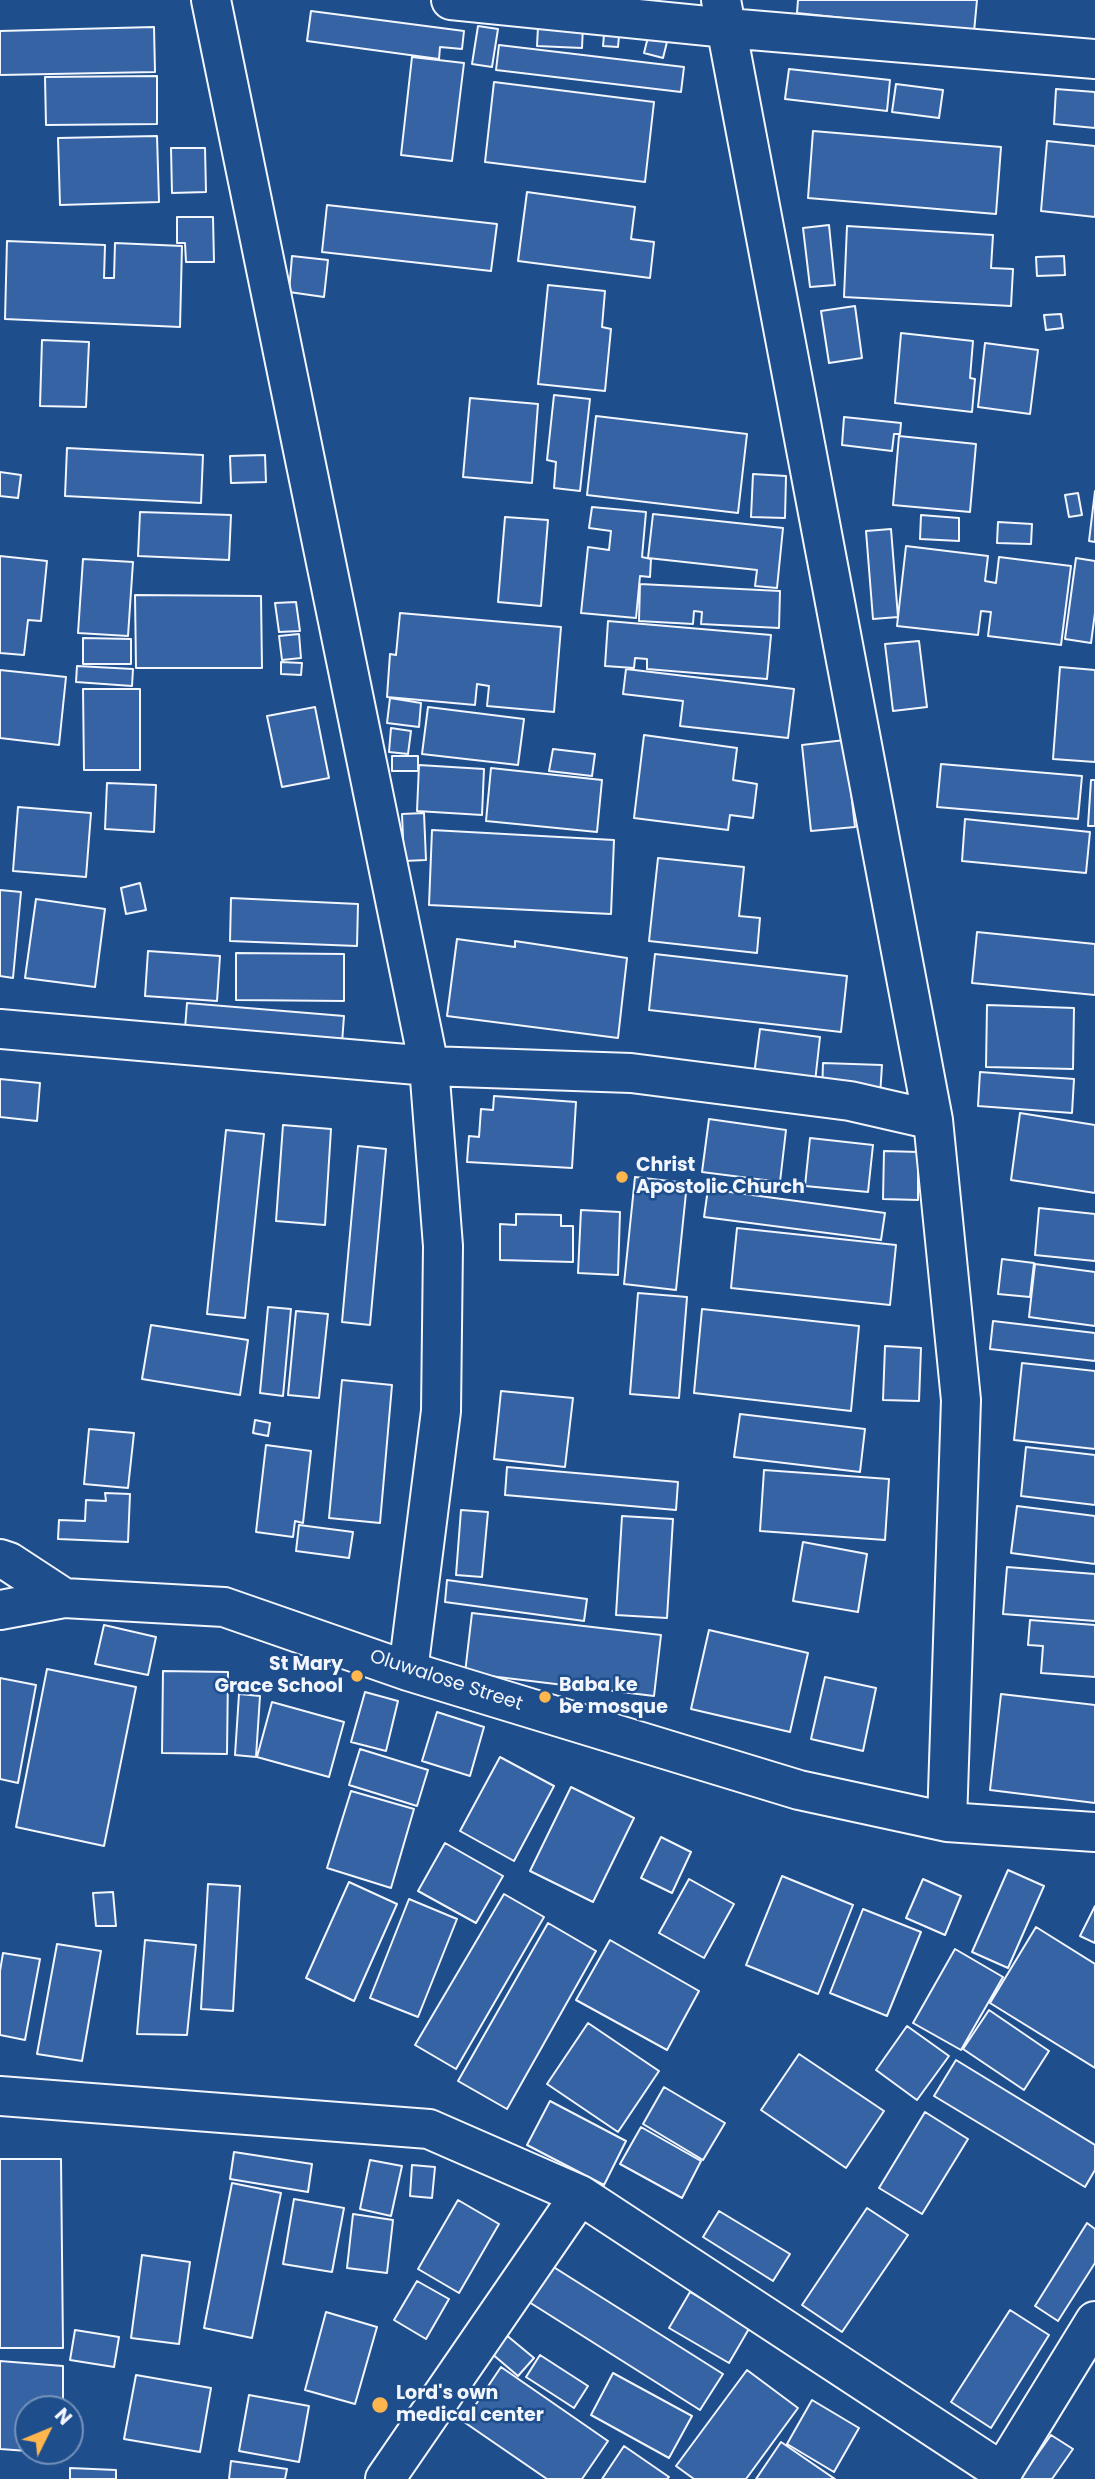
<!DOCTYPE html>
<style>
body{margin:0}
#map{position:relative;width:1095px;height:2479px;overflow:hidden;background:#1f4e8c;font-family:Poppins,sans-serif}
canvas{display:block}
.north{position:absolute;left:14px;top:2395px;width:70px;height:70px;box-sizing:border-box;background:#1f4e8c;border:2px solid #7391ba;border-radius:50%;rotate:47deg;font-size:19px;font-weight:700;line-height:28px;text-align:center;color:#f2f6ff}
.north::after{content:'';display:block;margin:auto;width:24px;height:32px;background:#ffb74d;clip-path:polygon(50% 0,100% 100%,50% 72%,0 100%)}
</style>
<div id="map">
<canvas width="1095" height="2479"></canvas>
<div class="north">N</div>
</div>
<script>
const ctx = document.querySelector('canvas').getContext('2d');
ctx.lineJoin = 'round';
function fillPath(path, color) {
  ctx.fillStyle = color;
  ctx.fill(path, 'evenodd');
}
function stroke(path, color, width, dash) {
  ctx.strokeStyle = color;
  ctx.lineWidth = width;
  ctx.lineCap = dash ? 'butt' : 'round';
  ctx.setLineDash(dash || []);
  ctx.stroke(path);
}
function drawText(font, color, halo, rows, align = 'center') {
  ctx.font = font + ' Poppins,sans-serif';
  ctx.lineWidth = 5;
  ctx.setLineDash([]);
  ctx.textBaseline = 'middle';
  ctx.strokeStyle = halo;
  ctx.fillStyle = color;
  for (const [text, x, y, turn = 0] of rows) {
    ctx.save();
    ctx.translate(x, y);
    ctx.rotate((+turn || 0) * Math.PI / 180);
    ctx.textAlign = isNaN(turn) ? turn : align;
    if (halo) ctx.strokeText(text, 0, 0);
    ctx.fillText(text, 0, 0);
    ctx.restore();
  }
}
const building = new Path2D(`
 M798 0H977L974 32 797 13Z
 M311 11 464 31 462 49 440 47 439 59 307 41Z
 M605 23 620 25 618 47 603 46Z
 M583 25 582 48 537 46 538 27Z
 M651 25 670 30 663 58 644 53Z
 M478 26 498 29 492 67 472 64Z
 M154 27 155 72 0 75V31Z
 M499 45 684 67 681 92 496 70Z
 M412 57 464 63 452 161 401 155Z
 M789 69 890 80 887 111 785 99Z
 M157 76V124L46 125 45 77Z
 M494 82 654 102 645 182 485 162Z
 M896 84 943 90 939 118 892 112Z
 M1056 89 1095 92V128L1054 124Z
 M813 131 1001 147 996 214 808 198Z
 M157 136 159 202 60 205 58 138Z
 M1047 141 1095 146V217L1041 211Z
 M171 148H205L206 192 172 193Z
 M527 192 635 207 631 239 654 242 650 278 518 261Z
 M327 205 497 224 491 271 322 252Z
 M177 217H213L214 262H186L185 243H177Z
 M829 225 835 285 810 287 803 228Z
 M847 226 993 235 991 268 1013 269 1011 306 844 297Z
 M7 241 105 245 104 278H114L115 243 182 246 180 327 5 319Z
 M292 256 328 260 324 297 289 292Z
 M1064 256 1065 275 1037 276 1036 257Z
 M548 285 605 291 602 327 611 329 605 391 538 384Z
 M855 306 862 358 829 363 821 311Z
 M1061 314 1063 328 1046 330 1044 315Z
 M901 333 973 341 970 378 975 379 972 412 895 403Z
 M42 340 89 342 86 407 40 406Z
 M985 343 1038 350 1030 414 978 407Z
 M554 395 590 399 580 491 554 488 556 462 547 460Z
 M470 398 538 404 532 483 463 477Z
 M596 416 747 434 738 513 587 495Z
 M844 417 901 423 900 434H894L892 451 842 445Z
 M899 436 976 444 970 512 893 505Z
 M67 448 203 455 201 503 65 496Z
 M265 455 266 482 231 483 230 456Z
 M0 472 21 475 18 498 0 496Z
 M753 474 786 476 785 518 751 517Z
 M1095 491V542L1089 541Z
 M1078 493 1082 515 1069 517 1065 495Z
 M592 507 646 512 642 557 651 559 650 577 640 576 636 618 581 613 588 547 609 550 611 531 589 528Z
 M140 512 231 515 229 560 138 556Z
 M653 514 783 528 777 588 755 586 757 570 648 558Z
 M921 515 959 518V541L920 539Z
 M505 517 548 520 541 606 498 602Z
 M998 522 1032 524 1031 544 997 543Z
 M891 529 898 617 873 619 866 531Z
 M906 546 988 556 985 581 996 583 999 557 1071 566 1061 645 988 636 991 612 981 611 978 635 897 626Z
 M0 556 47 561 41 621 28 620 24 655 0 653Z
 M1076 558 1095 561V613L1091 643 1065 639Z
 M83 559 133 562 128 636 78 633Z
 M640 584 780 591 779 628 701 624 702 612 694 611 693 624 639 621Z
 M135 595 261 596 262 668H136Z
 M296 602 300 631 279 632 275 603Z
 M400 613 561 627 554 712 487 706 489 686 477 684 475 705 387 697 390 654 396 655Z
 M608 621 771 635 767 679 647 669V659L635 658 634 668 605 666Z
 M299 634 301 658 282 660 279 636Z
 M83 638 131 639V664H83Z
 M919 641 927 707 893 711 885 644Z
 M281 662 302 663 301 675 281 674Z
 M77 666 133 669 132 686 76 682Z
 M1060 667 1095 670V762L1053 759Z
 M626 669 794 689 788 738 680 726 683 701 623 694Z
 M0 670 66 677 59 745 0 738Z
 M83 689H140V770H84Z
 M390 698 421 703 419 727 387 723Z
 M315 707 329 778 282 787 267 716Z
 M428 707 524 719 518 765 422 754Z
 M391 728 411 731 408 754 389 752Z
 M644 735 737 748 733 780 757 784 753 818 730 815 728 830 634 818Z
 M845 740 855 827 811 831 802 745Z
 M553 749 595 754 592 776 549 771Z
 M392 756H418V771H392Z
 M941 764 1082 776 1078 819 937 807Z
 M419 765 484 769 482 815 417 811Z
 M491 768 602 780 597 832 486 821Z
 M1091 780H1095V826H1088Z
 M107 783 156 785 154 832 105 829Z
 M18 807 91 813 86 877 13 871Z
 M424 813 426 860 404 861 402 814Z
 M965 819 1090 832 1086 873 962 861Z
 M432 830 614 840 611 914 429 905Z
 M658 858 744 867 739 916 760 918 757 953 649 941Z
 M140 883 146 910 126 914 121 888Z
 M0 890 21 892 13 978 0 976Z
 M231 898 358 904 357 946 230 941Z
 M36 899 105 909 95 987 25 978Z
 M977 932 1095 944V995L972 983Z
 M457 939 515 947V941L627 958 618 1038 447 1016Z
 M148 951 220 956 217 1001 145 996Z
 M236 953 344 954V1001L236 1000Z
 M655 954 847 976 841 1032 649 1010Z
 M187 1003 344 1016 341 1056 184 1042Z
 M987 1005 1074 1008 1073 1069 986 1067Z
 M760 1029 820 1037 815 1082 754 1075Z
 M823 1063 882 1065 880 1096 822 1094Z
 M980 1072 1074 1079 1072 1113 978 1106Z
 M0 1079 40 1083 37 1121 0 1117Z
 M494 1096 576 1102 572 1168 467 1162 469 1136 479 1137 481 1109 493 1110Z
 M1020 1113 1095 1125V1193L1011 1180Z
 M709 1119 786 1130 780 1182 702 1172Z
 M283 1125 331 1129 325 1225 276 1221Z
 M226 1130 264 1134 245 1318 207 1314Z
 M810 1138 873 1145 868 1192 805 1186Z
 M358 1146 386 1149 370 1325 342 1322Z
 M884 1151 918 1152V1200L883 1199Z
 M635 1177 687 1183 676 1290 624 1284Z
 M708 1189 885 1213 881 1240 704 1217Z
 M1039 1208 1095 1214V1261L1035 1255Z
 M581 1210 620 1212 618 1275 578 1273Z
 M516 1214 561 1215V1226H573V1262L500 1260V1224L516 1225Z
 M737 1228 896 1245 890 1305 731 1288Z
 M1002 1259 1034 1263 1030 1297 998 1294Z
 M1035 1264 1095 1272V1326L1029 1317Z
 M638 1293 687 1297 679 1398 630 1394Z
 M268 1307 291 1309 283 1396 260 1393Z
 M702 1309 859 1326 851 1411 694 1393Z
 M296 1311 328 1314 319 1398 288 1395Z
 M993 1321 1095 1333V1361L990 1349Z
 M151 1325 248 1340 240 1395 142 1379Z
 M885 1346 921 1348 919 1401 883 1400Z
 M1022 1363 1095 1371V1449L1014 1440Z
 M342 1380 392 1385 380 1523 329 1518Z
 M501 1391 573 1398 565 1467 494 1459Z
 M740 1414 865 1429 860 1472 734 1457Z
 M255 1420 270 1423 268 1436 253 1433Z
 M89 1429 134 1433 128 1488 84 1484Z
 M266 1445 311 1451 303 1523 295 1521 293 1537 256 1532Z
 M1026 1447 1095 1455V1505L1021 1496Z
 M507 1467 678 1482 676 1510 505 1495Z
 M764 1470 889 1479 885 1540 760 1531Z
 M105 1493 130 1494 128 1542 58 1539 59 1520 85 1521 86 1500 106 1501Z
 M1017 1506 1095 1516V1564L1011 1553Z
 M461 1510 488 1512 482 1577 456 1575Z
 M622 1516 673 1519 667 1618 616 1615Z
 M299 1525 353 1532 349 1558 296 1551Z
 M803 1542 867 1554 858 1612 793 1601Z
 M1007 1567 1095 1574V1621L1003 1614Z
 M447 1580 587 1599 584 1621 445 1602Z
 M472 1613 661 1635 654 1696 465 1673Z
 M1030 1620 1095 1625V1677L1041 1673 1043 1646 1028 1645Z
 M104 1625 156 1637 148 1675 95 1664Z
 M709 1630 808 1653 790 1732 691 1709Z
 M47 1669 136 1687 104 1846 16 1827Z
 M163 1671 228 1672 227 1754 162 1753Z
 M825 1677 876 1688 863 1751 811 1739Z
 M0 1678 36 1685 18 1783 0 1779Z
 M365 1692 398 1701 386 1751 351 1742Z
 M239 1694 260 1696 256 1757 235 1755Z
 M1001 1694 1095 1705V1803L990 1790Z
 M272 1702 344 1722 329 1777 257 1757Z
 M437 1712 484 1727 470 1776 422 1761Z
 M360 1749 428 1770 417 1806 349 1785Z
 M500 1757 554 1786 514 1861 460 1831Z
 M571 1787 634 1818 593 1902 530 1871Z
 M351 1791 414 1809 391 1888 327 1868Z
 M661 1837 691 1852 672 1893 641 1878Z
 M445 1843 503 1876 476 1923 418 1891Z
 M1008 1870 1044 1886 1008 1968 972 1952Z
 M782 1876 853 1905 818 1994 746 1965Z
 M689 1879 734 1904 704 1958 659 1933Z
 M923 1879 961 1896 945 1935 906 1918Z
 M349 1882 397 1904 354 2001 306 1978Z
 M208 1884 240 1886 233 2011 201 2009Z
 M113 1892 116 1926H96L93 1893Z
 M504 1894 544 1917 456 2069 415 2045Z
 M409 1899 457 1919 418 2017 370 1998Z
 M1095 1906V1943L1080 1936Z
 M863 1909 921 1932 887 2016 830 1993Z
 M548 1923 596 1951 507 2109 458 2081Z
 M1036 1927 1095 1964V2068L990 2003Z
 M145 1940 196 1945 187 2035 137 2034Z
 M610 1940 699 1991 667 2050 576 2000Z
 M57 1944 101 1951 82 2061 37 2054Z
 M955 1949 1003 1977 961 2050 913 2023Z
 M3 1953 40 1959 25 2040 0 2035V1971Z
 M989 2010 1049 2051 1024 2090 963 2049Z
 M588 2023 659 2071 618 2132 547 2084Z
 M907 2026 949 2056 917 2100 876 2070Z
 M799 2054 884 2111 846 2168 761 2110Z
 M956 2060 1095 2145V2170L1085 2187 934 2096Z
 M664 2087 725 2123 703 2160 643 2124Z
 M550 2101 626 2141 604 2185 527 2145Z
 M925 2112 968 2139 922 2214 879 2188Z
 M641 2127 701 2161 682 2198 620 2164Z
 M234 2152 312 2164 308 2192 230 2179Z
 M0 2159H61L63 2348H0Z
 M370 2160 402 2166 391 2216 360 2209Z
 M412 2165 435 2167 432 2198 410 2196Z
 M232 2183 281 2193 252 2338 204 2328Z
 M294 2199 344 2208 332 2272 283 2264Z
 M458 2200 499 2224 459 2293 418 2269Z
 M867 2208 908 2235 842 2332 802 2305Z
 M719 2211 790 2254 773 2281 703 2237Z
 M353 2214 393 2220 387 2273 347 2268Z
 M1087 2223 1095 2229V2263L1058 2321 1035 2306Z
 M142 2255 190 2262 179 2344 131 2338Z
 M552 2266 723 2374 700 2410 529 2302Z
 M417 2281 449 2299 426 2339 394 2320Z
 M690 2292 750 2327 729 2363 669 2328Z
 M1010 2310 1049 2335 991 2428 951 2402Z
 M326 2312 377 2327 355 2404 305 2390Z
 M499 2329 534 2358 518 2376 484 2347Z
 M75 2330 119 2337 114 2367 70 2360Z
 M540 2355 588 2386 574 2408 526 2377Z
 M0 2361 63 2366V2409H28V2451L0 2449Z
 M501 2367 608 2441 582 2479H547L464 2422Z
 M747 2370 798 2408 746 2479H694L676 2466Z
 M613 2373 692 2416 669 2458 591 2415Z
 M136 2375 211 2388 200 2452 124 2439Z
 M249 2395 309 2406 299 2462 239 2451Z
 M812 2400 859 2428 834 2472 787 2444Z
 M1051 2435 1073 2449 1052 2479H1020Z
 M781 2442 835 2479H756Z
 M624 2446 669 2477 667 2479H602Z
 M231 2461 287 2469 285 2479H229Z
 M70 2468 116 2470V2479H70Z`);
fillPath(building, '#3563a3');
stroke(building, '#f2f6ff', 2);
const minor = new Path2D(`
 M211 0 429 1066 443 1246 441 1411 408 1671
 M451 0 727 28 1095 59
 M721 0 933 1120 961 1400 947 1822
 M0 1029 429 1066 631 1073 850 1101 933 1120
 M0 1559 9 1562 64 1598
 M0 1610 64 1598 224 1607 408 1671 799 1790 947 1822 1095 1832
 M0 2096 429 2129 580 2195 1002 2472
 M385 2479 580 2195
 M998 2479 1095 2321`);
stroke(minor, '#f2f6ff', 42);
stroke(minor, '#1f4e8c', 38);
for (const [x, y, r, color] of [
 [622,1177,7,"#ffb74d"],
 [357,1676,7,"#ffb74d"],
 [545,1697,7,"#ffb74d"],
 [380,2405,9,"#ffb74d"]
]) {
  const dot = new Path2D();
  dot.arc(x, y, r, 0, 2 * Math.PI);
  ctx.fillStyle = color;
  ctx.fill(dot);
  stroke(dot, '#1f4e8c', 2.5);
}
drawText('bold 19px', '#f2f6ff', '#1f4e8c', [
 ["Christ",636,1166],
 ["Apostolic Church",636,1188],
 ["St Mary",343,1665,"right"],
 ["Grace School",343,1687,"right"],
 ["Baba ke",559,1686],
 ["be mosque",559,1708],
 ["Lord's own",396,2394],
 ["medical center",396,2416]
], 'left');
drawText('19px', '#f2f6ff', '#1f4e8c', [
 ["Oluwalose Street",446,1681,18]
]);
</script>
